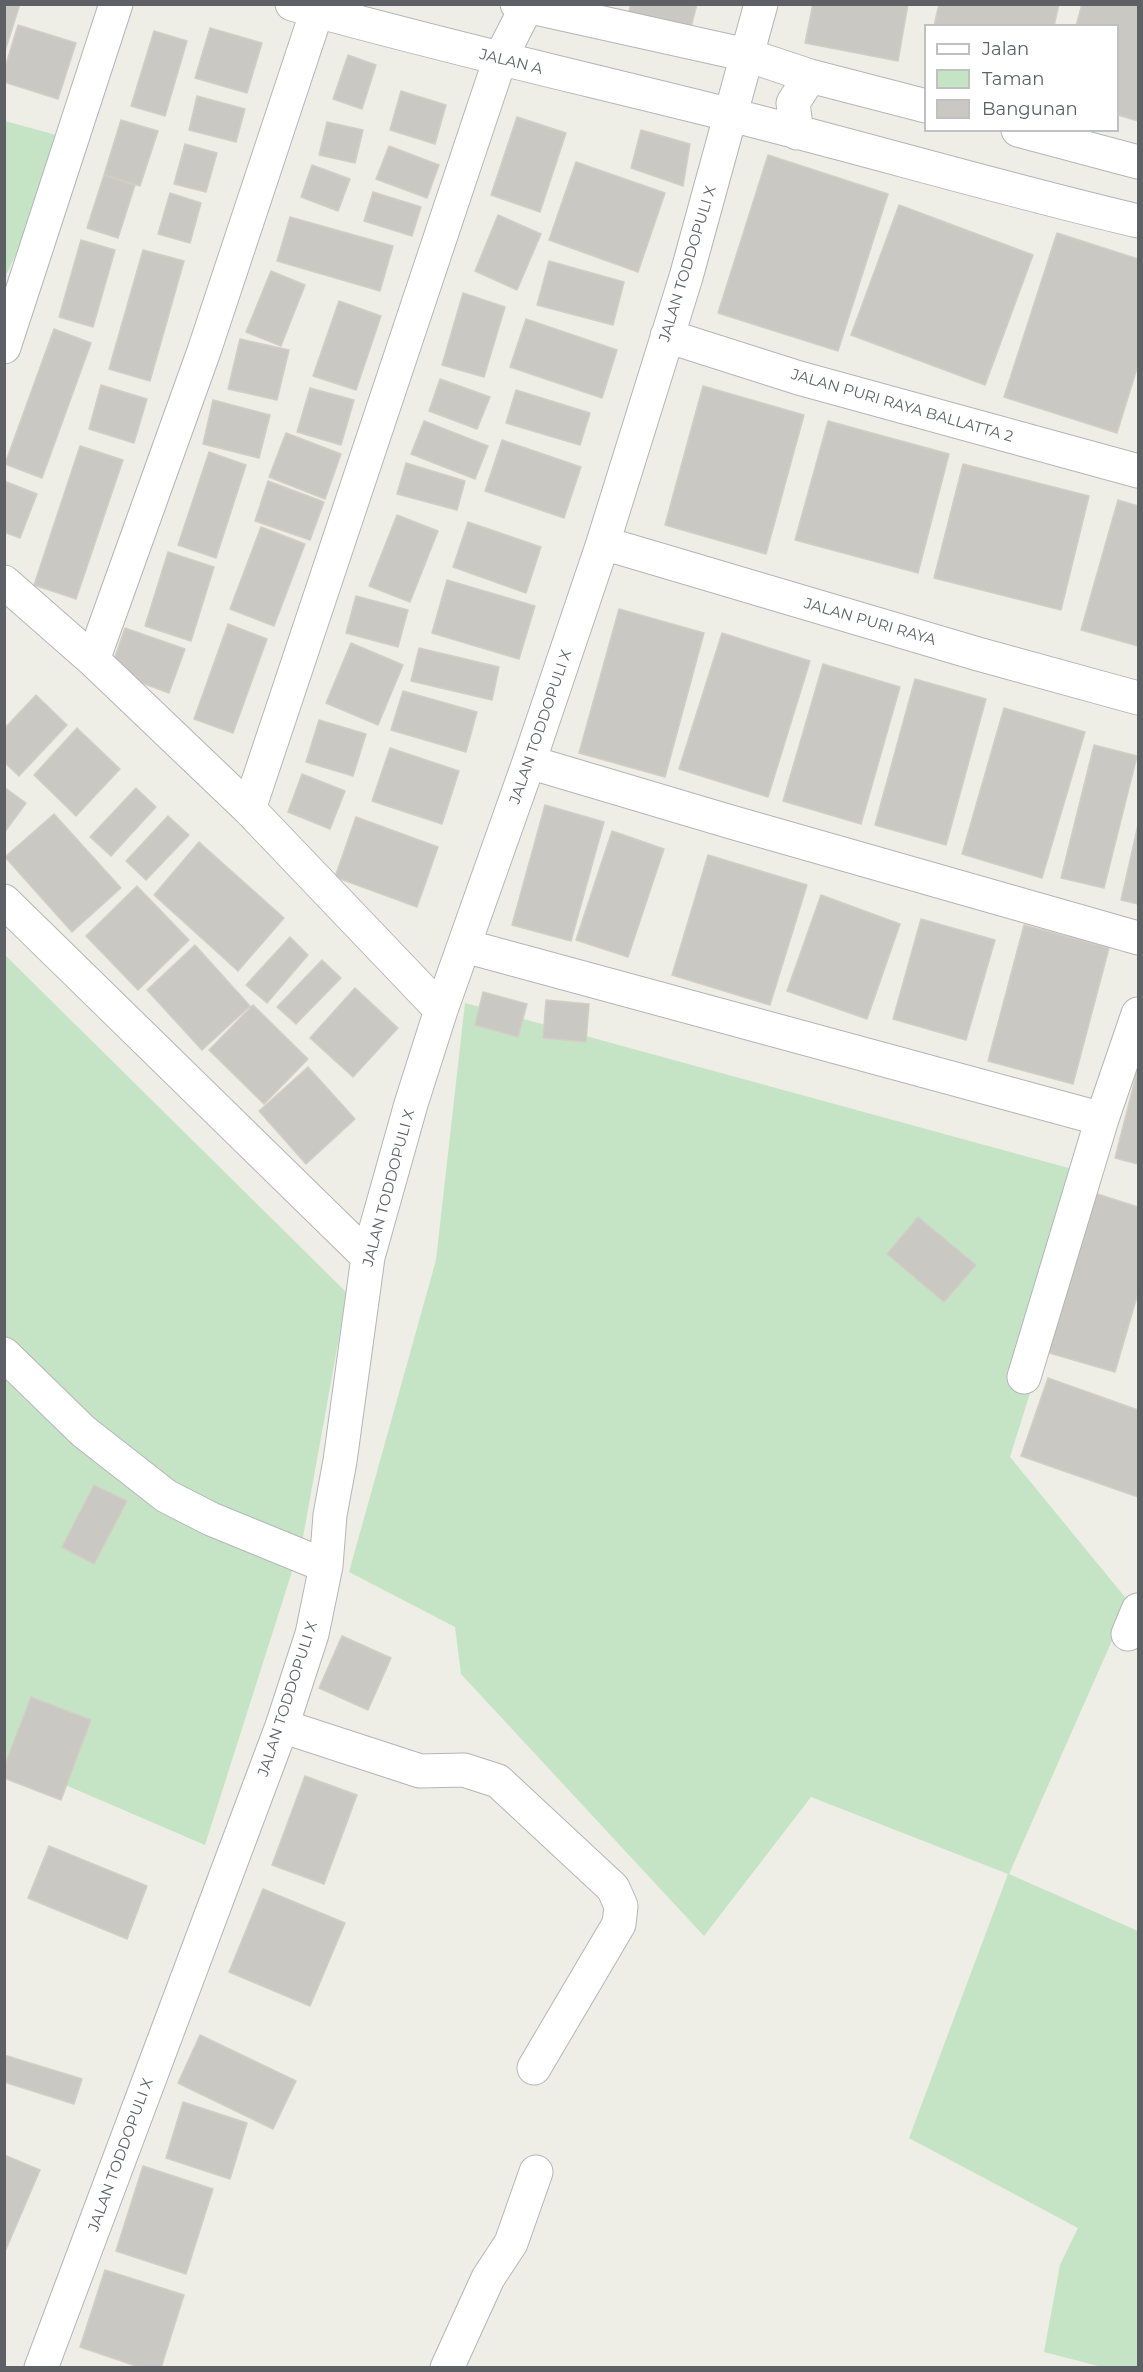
<!DOCTYPE html>
<style>
body{margin:0}
#map{position:relative;width:1143px;height:2372px;overflow:hidden;background:#eeede6;font-family:Montserrat,sans-serif}
canvas{display:block}
.frame{position:absolute;inset:0;border:6px solid #5d6165;pointer-events:none}
.legend{position:absolute;left:924px;top:24px;width:195px;height:108px;box-sizing:border-box;background:#fff;border:2px solid #bec0c1;margin:0;padding:8px 10px;list-style:none;font-size:18px;color:#5d6165}
.legend li{display:flex;align-items:center;gap:12px;height:30px}
.legend b{width:30px;border:2px solid #bec0c1}
</style>
<div id="map">
<canvas width="1143" height="2372"></canvas>
<div class="frame"></div>
<ul class="legend">
<li><b style="height:8px;background:#fff"></b>Jalan</li>
<li><b style="height:16px;background:#c5e4c5"></b>Taman</li>
<li><b style="height:16px;background:#cac8c2"></b>Bangunan</li>
</ul>
</div>
<script>
const ctx = document.querySelector('canvas').getContext('2d');
ctx.lineJoin = 'round';
function fillPath(path, color) {
  ctx.fillStyle = color;
  ctx.fill(path, 'evenodd');
}
function stroke(path, color, width, dash) {
  ctx.strokeStyle = color;
  ctx.lineWidth = width;
  ctx.lineCap = dash ? 'butt' : 'round';
  ctx.setLineDash(dash || []);
  ctx.stroke(path);
}
function drawText(font, color, halo, rows, align = 'center') {
  ctx.font = font + ' Montserrat,sans-serif';
  ctx.lineWidth = 6;
  ctx.setLineDash([]);
  ctx.textBaseline = 'middle';
  ctx.strokeStyle = halo;
  ctx.fillStyle = color;
  for (const [text, x, y, turn = 0] of rows) {
    ctx.save();
    ctx.translate(x, y);
    ctx.rotate((+turn || 0) * Math.PI / 180);
    ctx.textAlign = isNaN(turn) ? turn : align;
    if (halo) ctx.strokeText(text, 0, 0);
    ctx.fillText(text, 0, 0);
    ctx.restore();
  }
}
fillPath(new Path2D(`
 M5 121 71 139 5 277Z
 M5 955 347 1293 303 1537 205 1845 7 1760 5 1764Z
 M465 1003 1098 1176 1010 1457 1129 1602 1009 1874 1138 1931V2367H1102L1044 2352 1060 2265 1078 2228 909 2138 1008 1874 811 1797 704 1936 461 1674 455 1627 349 1572 436 1260Z`), '#c5e4c5');
const building = new Path2D(`
 M4 4H20L4 54Z
 M631 4H697L690 31 628 14Z
 M813 4H908L898 61 805 43Z
 M939 4H1059L1054 26H934Z
 M1082 4H1138V121L1118 115V26H1076Z
 M18 25 76 43 58 99 4 82V71Z
 M210 28 262 43 247 93 195 78Z
 M154 31 187 41 165 116 131 106Z
 M348 55 376 65 362 109 333 99Z
 M401 91 446 105 435 144 390 130Z
 M197 96 245 109 236 142 189 130Z
 M517 117 566 133 540 212 491 195Z
 M121 120 158 131 140 186 104 175Z
 M327 122 363 130 355 163 319 155Z
 M641 130 690 144 683 186 631 168Z
 M185 144 217 153 206 192 174 184Z
 M389 146 439 165 427 198 376 179Z
 M768 155 888 194 838 351 718 313Z
 M576 162 665 193 638 272 549 240Z
 M312 165 350 179 338 211 301 197Z
 M104 175 135 185 118 238 87 228Z
 M373 192 421 207 412 236 364 221Z
 M170 193 201 203 190 243 158 234Z
 M899 205 1033 255 985 385 851 335Z
 M498 215 541 234 517 290 475 271Z
 M290 217 393 246 380 291 277 261Z
 M1057 233 1138 259V365L1117 433 1004 397Z
 M81 240 115 250 93 327 59 317Z
 M143 250 184 261 150 381 109 369Z
 M549 261 624 282 613 325 537 305Z
 M271 271 305 285 281 346 246 332Z
 M463 293 505 307 484 377 442 365Z
 M339 301 381 316 356 390 313 376Z
 M526 319 617 350 602 398 510 367Z
 M54 329 91 343 42 478 5 464Z
 M240 339 289 350 277 400 228 389Z
 M440 379 490 397 477 429 429 411Z
 M101 385 147 399 134 443 89 429Z
 M703 386 804 415 766 554 665 525Z
 M310 388 354 400 341 445 297 432Z
 M516 390 590 413 580 445 506 423Z
 M213 400 270 415 259 458 203 444Z
 M424 421 488 446 475 479 411 454Z
 M828 421 949 454 918 573 795 540Z
 M286 433 341 454 325 499 269 477Z
 M502 440 581 467 564 518 485 491Z
 M80 446 123 460 76 599 34 585Z
 M209 452 246 465 216 558 178 545Z
 M406 463 465 481 457 510 397 494Z
 M963 464 1089 496 1061 610 934 578Z
 M4 481 37 494 20 538 4 532Z
 M268 481 324 502 310 540 255 521Z
 M1118 500 1138 506V646L1081 630Z
 M397 515 438 531 410 602 369 586Z
 M468 522 541 547 526 593 453 567Z
 M261 527 305 544 274 626 230 609Z
 M168 552 214 567 191 641 145 626Z
 M447 580 535 606 519 659 432 633Z
 M356 596 408 610 398 647 346 633Z
 M619 609 704 633 665 777 579 753Z
 M228 624 267 639 233 733 194 719Z
 M125 628 185 649 169 693 110 671Z
 M722 633 810 661 768 797 679 769Z
 M351 643 403 665 378 725 326 703Z
 M419 648 499 667 492 700 411 681Z
 M823 664 900 687 861 824 783 801Z
 M915 679 986 699 946 845 875 825Z
 M403 691 477 712 466 752 391 730Z
 M36 695 67 725 19 776 4 762V729Z
 M1004 708 1085 732 1042 878 962 854Z
 M319 720 366 734 353 776 306 762Z
 M77 728 120 769 76 816 34 775Z
 M1094 745 1137 756 1104 888 1061 878Z
 M390 748 459 771 442 824 372 801Z
 M302 774 345 791 330 829 288 812Z
 M4 787 26 803 4 833Z
 M136 788 156 807 111 856 90 837Z
 M545 805 604 822 571 941 512 925Z
 M54 814 121 888 72 932 5 857Z
 M168 816 189 835 146 880 126 861Z
 M356 817 438 847 417 907 335 877Z
 M1138 825V904L1121 900Z
 M612 831 664 849 628 957 576 940Z
 M199 842 284 918 238 971 154 895Z
 M708 855 807 885 770 1005 672 975Z
 M137 886 189 940 138 990 86 936Z
 M821 895 900 924 867 1019 787 991Z
 M921 919 995 940 966 1040 893 1019Z
 M1024 925 1109 948 1073 1084 988 1061Z
 M290 937 308 955 267 1003 246 985Z
 M195 945 250 1006 202 1050 147 990Z
 M322 960 341 978 296 1024 277 1007Z
 M355 988 398 1028 353 1077 310 1038Z
 M483 992 527 1004 518 1037 475 1025Z
 M546 1000 589 1004 586 1042 543 1038Z
 M253 1005 308 1059 264 1104 209 1050Z
 M308 1067 355 1119 306 1164 259 1111Z
 M1138 1068V1164L1115 1158Z
 M1094 1193 1138 1207V1293L1115 1372 1046 1352Z
 M918 1217 976 1265 944 1302 887 1254Z
 M1048 1378 1138 1410V1497L1021 1456Z
 M94 1485 127 1501 94 1564 62 1547Z
 M342 1636 391 1658 368 1710 319 1688Z
 M31 1697 91 1720 61 1800 4 1778V1767Z
 M305 1776 357 1795 324 1884 272 1865Z
 M49 1846 147 1886 127 1939 28 1898Z
 M263 1889 345 1923 310 2006 229 1972Z
 M200 2035 296 2081 273 2129 178 2083Z
 M4 2055 82 2079 74 2104 4 2082Z
 M183 2102 247 2123 230 2179 166 2158Z
 M4 2155 40 2170 4 2254Z
 M143 2166 213 2189 186 2274 116 2251Z
 M105 2270 184 2295 161 2368H142L80 2347Z`);
fillPath(building, '#cac8c2');
stroke(building, '#d3cec5', 1.5);
const minor = new Path2D(`
 M292 4C437 45 584 78 731 115 867 149 1002 189 1138 221
 M517 4 747 55 810 76 926 106
 M1018 130 1138 162
 M797 133 793 103 810 76
 M667 336 799 378 1138 471
 M4 347 116 4
 M603 543 978 654 1138 698
 M4 582 93 660 249 809 441 1010
 M93 660 204 351 317 11
 M529 762 731 822 1138 938
 M249 809 500 59 528 4
 M4 901 368 1257
 M465 946 1102 1119
 M4 1354 83 1431 166 1496 211 1519 326 1566
 M1024 1377 1102 1119 1138 1014
 M1128 1634 1138 1610
 M282 1726 420 1771 464 1770 498 1781 613 1888 621 1906 619 1924 534 2068
 M41 2368 282 1726 312 1634 326 1566 330 1515 340 1461 368 1257 411 1104 441 1010 529 762 603 543 686 277 761 4
 M447 2368 488 2278 511 2243 536 2172`);
stroke(minor, '#b3b6b9', 35);
stroke(minor, '#fff', 33);
drawText('15px', '#5d6165', '#fff', [
 ["JALAN A",511,62,14],
 ["JALAN TODDOPULI X",688,264,-73],
 ["JALAN PURI RAYA BALLATTA 2",902,406,16],
 ["JALAN PURI RAYA",870,622,16],
 ["JALAN TODDOPULI X",541,727,-71],
 ["JALAN TODDOPULI X",389,1188,-75],
 ["JALAN TODDOPULI X",288,1699,-72],
 ["JALAN TODDOPULI X",121,2155,-70]
]);
</script>
